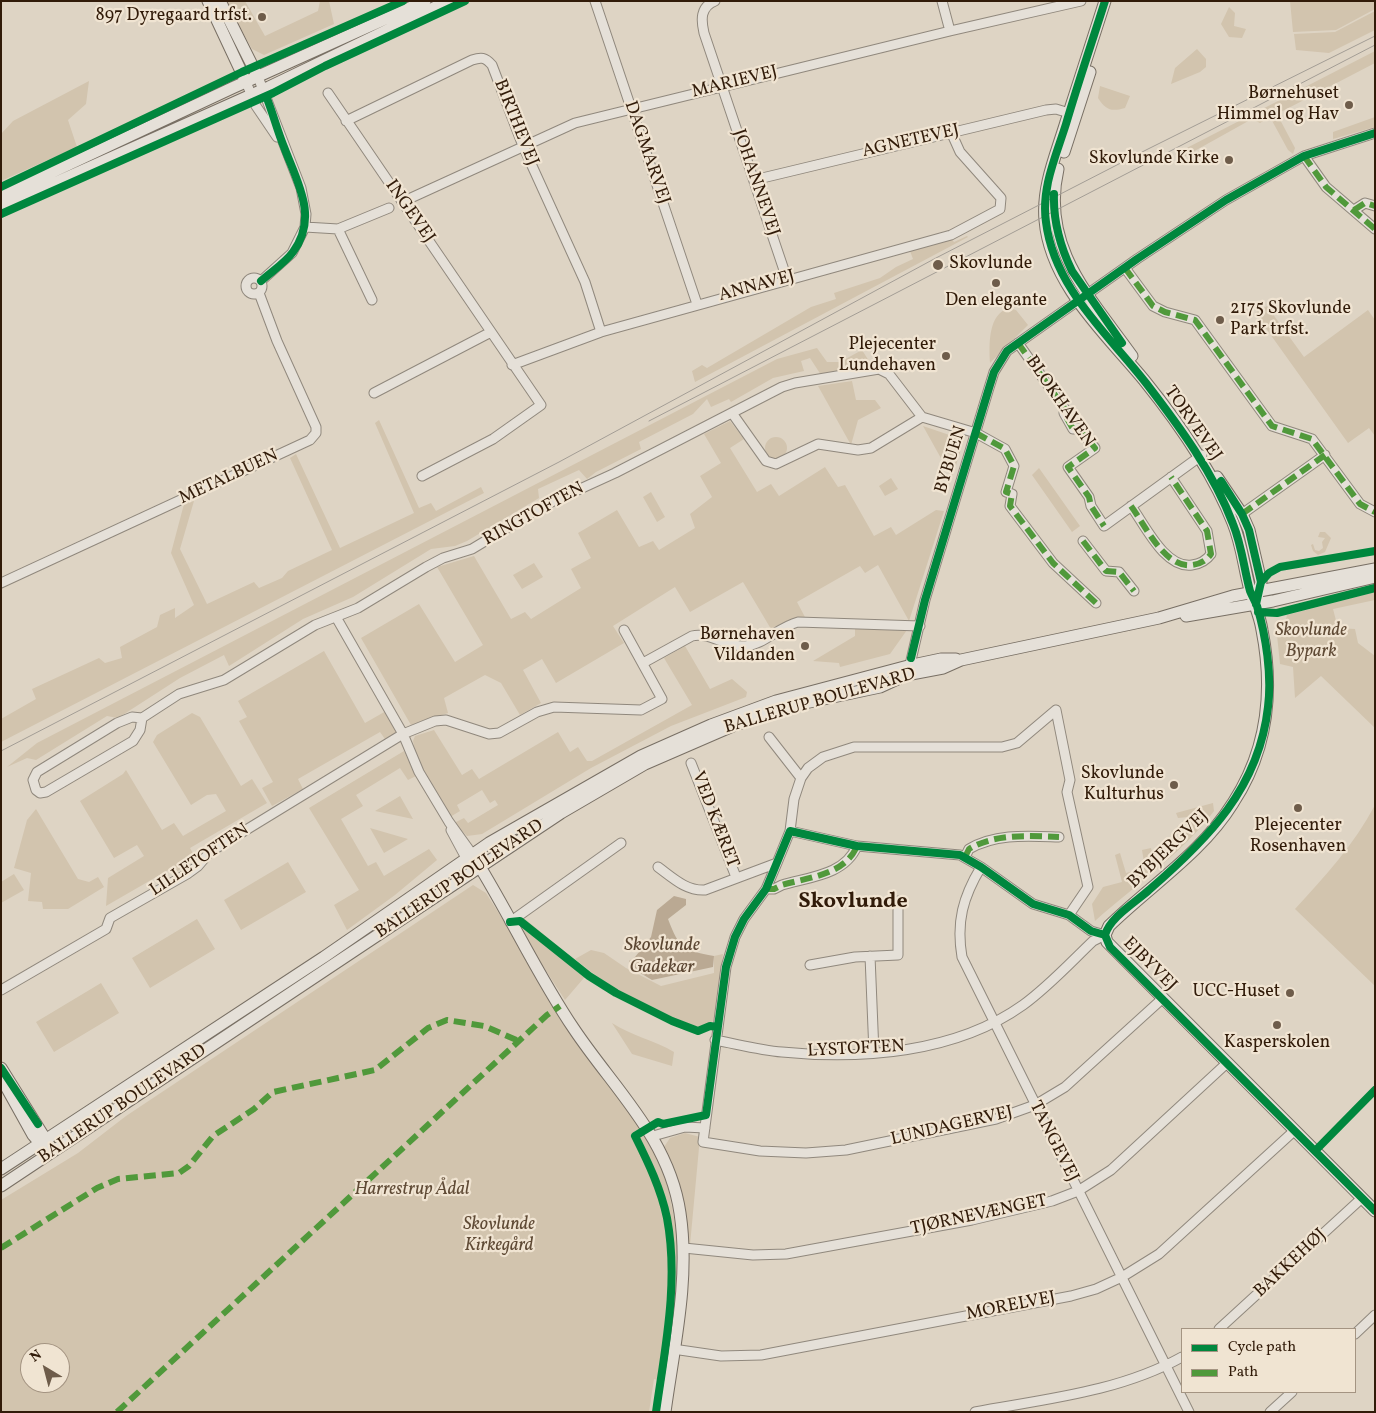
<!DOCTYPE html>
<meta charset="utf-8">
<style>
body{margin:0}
#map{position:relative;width:1376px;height:1413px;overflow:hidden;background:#ded4c4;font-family:Vollkorn,serif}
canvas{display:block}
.frame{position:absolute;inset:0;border:2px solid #311b09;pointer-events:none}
.legend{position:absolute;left:1181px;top:1328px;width:175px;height:65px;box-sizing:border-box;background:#f0e4d2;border:1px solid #a49482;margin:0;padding:6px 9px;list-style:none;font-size:15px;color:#311b09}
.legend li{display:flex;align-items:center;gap:10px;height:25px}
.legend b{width:25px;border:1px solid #a49482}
.north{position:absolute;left:20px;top:1343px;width:50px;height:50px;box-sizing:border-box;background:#f0e4d2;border:1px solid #a49482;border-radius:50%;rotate:323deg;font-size:14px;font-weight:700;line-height:20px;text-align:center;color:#311b09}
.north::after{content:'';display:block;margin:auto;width:18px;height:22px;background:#6e5c4a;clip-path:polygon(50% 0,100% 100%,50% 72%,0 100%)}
</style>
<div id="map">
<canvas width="1376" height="1413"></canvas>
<div class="frame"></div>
<ul class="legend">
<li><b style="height:6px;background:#00873e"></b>Cycle path</li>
<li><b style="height:6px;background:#50993b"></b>Path</li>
</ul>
<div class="north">N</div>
</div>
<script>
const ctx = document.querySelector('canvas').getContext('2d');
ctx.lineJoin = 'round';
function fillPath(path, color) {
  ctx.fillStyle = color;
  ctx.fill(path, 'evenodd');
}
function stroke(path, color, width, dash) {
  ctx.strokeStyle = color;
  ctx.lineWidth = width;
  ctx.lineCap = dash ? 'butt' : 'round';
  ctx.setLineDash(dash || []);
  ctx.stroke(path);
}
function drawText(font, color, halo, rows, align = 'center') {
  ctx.font = font + ' Vollkorn,serif';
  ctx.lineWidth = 4.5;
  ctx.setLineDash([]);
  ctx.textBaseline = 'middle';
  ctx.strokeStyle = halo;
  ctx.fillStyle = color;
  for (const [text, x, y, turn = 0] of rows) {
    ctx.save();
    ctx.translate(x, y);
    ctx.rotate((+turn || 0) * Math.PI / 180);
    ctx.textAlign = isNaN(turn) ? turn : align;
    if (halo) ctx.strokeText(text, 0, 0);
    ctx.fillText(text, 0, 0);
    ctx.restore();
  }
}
fillPath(new Path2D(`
 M225 1H245L265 36 318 11 320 1H329L334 24 264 55 252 49Z
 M1290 1H1375V9L1336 30 1293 32Z
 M1229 7 1235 13 1234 26 1246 29 1242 38 1229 37 1221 24Z
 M1375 11V30L1329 53 1296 50 1294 34 1335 32Z
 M1197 49 1206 59V67L1200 72 1171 84 1175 68Z
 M1375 51V63L1277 114 1295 148 1293 154 1288 150 1270 117 1260 123 1252 119 1182 158 1175 154Z
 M89 81 86 104 68 120 77 147 1 181V134L13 121Z
 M1100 86 1130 96 1125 108C1111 112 1106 110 1098 98Z
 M1375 117V127L1333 139V132Z
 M967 236 968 237 695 382 692 371 702 365 707 368 811 307 836 299 834 293 880 278 896 267 913 259 910 251 951 238 954 242Z
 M1267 306 1304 357 1368 310 1375 320V436L1369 428 1348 443 1255 313Z
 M1009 308 1016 310 1028 325 990 363C989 344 988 314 1009 308Z
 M817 348 827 362H840L862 350 869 361 855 371 821 375 810 358 801 361 804 371 773 378 731 402 729 399 711 407 707 399 693 414 639 442 641 449 596 472 587 479 579 470 538 489 539 498 467 541 455 546 431 549 353 597 303 619 229 666 224 655 180 678 118 718 107 716 36 760 27 758 7 767 37 743 777 359Z
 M852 381 856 400H875L881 408 858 420 851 445 818 386Z
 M379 420 419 508 431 503 436 511 481 487 484 493 1 742V719L36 699 32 689 99 658 105 663 122 658 120 647 157 627 160 615 175 608V618L194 605 171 553 184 504 194 501 180 549 207 604 254 582 259 588 282 578 288 571 332 550 290 458 296 454 340 548 414 513 375 423Z
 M730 421 744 439 730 448 757 492 771 484 779 496 825 467 838 487 845 485 874 536 891 527 896 535 936 510 944 511 909 621 878 565 865 573 860 566 797 602 806 619 789 620 771 629 743 582 690 612 675 587 613 626 624 643 556 683 542 659 523 670 541 703 520 715 501 683 485 675 444 698 448 713 411 725 361 638 419 604 455 662 483 645 437 567 474 556 511 619 525 612 531 619 581 588 571 569 591 558 578 533 617 510 639 547 653 541 659 550 695 528 690 514 712 497 700 476 721 463 704 434Z
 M923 426 964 440 952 478Z
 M765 448a11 11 0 1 1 22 0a11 11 0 1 1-22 0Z
 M1039 468 1080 526 1072 532 1032 475Z
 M891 478 898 489 885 496 879 486Z
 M651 492 665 517 657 522 643 497Z
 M1320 532H1325L1331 538 1325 552 1318 555 1313 551 1311 545 1313 544 1315 550 1319 551 1323 548 1322 542 1325 538 1318 537Z
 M534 563 543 577 522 589 513 575Z
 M1375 592V600L1333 609 1338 628 1355 629 1358 643 1375 656V728L1321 676 1295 698 1293 667 1280 664 1277 635 1284 628 1287 615Z
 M855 628 907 630 890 654 840 667 839 663 813 661 855 636Z
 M685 646 710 689 732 679 747 692 746 697 671 726 591 768 482 834 467 836 454 823 464 818 468 823 498 805 495 800 490 803 482 790 457 805 460 811 450 817 417 759 413 741 415 736 434 730 462 775 472 769 479 779 558 732 570 752 578 747 587 761H592L692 705 664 658Z
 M324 651 365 723 386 711 398 732 385 739 380 732 298 779 303 789 272 806 262 788 273 782 239 721 247 717 238 701Z
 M192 713 200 717 241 786 252 779 267 803 190 848 196 859 173 874 170 869 106 906 108 878 144 856 137 845 114 858 80 801 123 774 126 770 162 830 174 823 183 836 226 811 216 794 207 795 191 805 153 742 157 735Z
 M404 751 416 776 408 780 400 768 356 795 363 806 341 819 368 866 376 862 384 876 429 849 437 860 395 895 347 930 334 905 359 890 309 808Z
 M400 796 413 819 375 811Z
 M1213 803 1214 811C1182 854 1135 885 1095 921L1092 904 1103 887 1122 882 1115 855 1120 853 1126 873 1145 868 1142 850 1151 848 1154 861 1181 837 1177 826 1188 823V817L1178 818 1176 813Z
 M1375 805V986L1295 909C1325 876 1354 845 1375 805Z
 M36 809 78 879 89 882 98 877 104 887 68 909H43L42 902 28 901 31 873 14 868 27 820Z
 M370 828 408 839 384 853Z
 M288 862 306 892 241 930 224 900Z
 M14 874 24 890 1 903V882Z
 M473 885 486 893 586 1052 642 1126 666 1176 679 1245 678 1279 663 1381 654 1379 649 1412H1V1200L78 1153 126 1116ZM30 1353H60V1383H30Z
 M197 919 215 949 150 988 132 958Z
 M525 919 589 972 565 1000 539 960 520 924Z
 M591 950 604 953 626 968 661 986 714 973V956L723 954 717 1010 712 1023 699 1029C654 1011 613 991 575 959Z
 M101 983 119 1013 54 1052 36 1022Z
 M612 1023C632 1036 654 1040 674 1052L672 1066 632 1054Z
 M685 1133 700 1137 690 1245 675 1175 664 1147 670 1138Z`), '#d2c4ae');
fillPath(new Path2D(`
 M674 896 686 899V905L668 919C680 950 683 950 714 956L713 967 652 980 632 968 629 961 635 957 651 937 657 910Z`), '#baa993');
const street = new Path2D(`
 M595 1 697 304
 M715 1C700 7 701 20 704 33L787 279
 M942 1 950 31
 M258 77 301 188 306 214 305 227 292 253 261 281
 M246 82 256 106 277 137
 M328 93 541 405 493 439 422 476
 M346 121 472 60C481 57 485 57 492 65L523 146 585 282 601 332
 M1304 156 1326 187 1375 229
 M754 180 1046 110 1056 109 1069 113
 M402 202 575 123 950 31 1081 1
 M1354 210 1365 203 1375 206
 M305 227 338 229 389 208
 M338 229 372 300
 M1125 268 1153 306 1165 312 1195 320 1272 426 1312 439 1360 504 1375 512
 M246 286a8 8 0 1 1 16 0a8 8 0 1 1-16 0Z
 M1018 343 1065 409 1064 413 1073 429 1079 428 1095 448 1068 467 1089 497 1091 506 1104 526 1202 455
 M512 365 601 332 951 235 1000 209 1001 198 960 152 951 132
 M374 393 491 332
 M732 413 766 461 776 464 818 444 858 450 871 448 922 417
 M1131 506C1145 525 1165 569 1192 565 1200 564 1206 561 1211 554L1207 531 1171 477
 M1242 514 1325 455
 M1083 541 1106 571 1119 572 1134 591
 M1 583 310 440 316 433V427L277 341 259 293
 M336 617 403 734 419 772 449 822 472 854
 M643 663 692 636C710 632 726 647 745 646 763 645 779 627 798 622L920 626
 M909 669 925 600 989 388 994 372 1007 351 1137 259 1226 200 1304 156 1375 133
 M1056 710 1017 743 1002 747H854L823 757 808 768 801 778 794 799 790 831 777 863 766 889 744 919 735 937 726 967 703 1142 760 1151 806 1153 846 1150 996 1119 1035 1105 1065 1087 1162 999
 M1056 710 1070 780 1067 792 1088 887 1069 915
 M142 718 140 730 133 741 46 792 40 793 36 790 33 780 37 772 117 723 132 717 142 718 179 694 224 680 315 625 358 608 426 567 443 558 472 549 545 505 615 473 782 387 795 383 879 369 889 374 922 417 976 433 1005 449 1014 466 1006 492 1012 494 1010 506 1053 563 1096 603
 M769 737 801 778
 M691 763 736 877
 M451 830 466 858
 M790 831 857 846 960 855 981 867 1033 904 1069 915 1091 931 1105 935
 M965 857 969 849C996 833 1029 836 1059 837
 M658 867C673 878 686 891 705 890L777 863
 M981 867C963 897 956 922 962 957L1189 1412
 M766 889H774L782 885C809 877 845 875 857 846
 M510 922 621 843
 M870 956 874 1053
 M810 965 855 957 898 955V901
 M1 990 106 929 110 918 187 874 198 866 210 852 403 734 435 721 446 720 489 734 499 733 537 712 554 707 641 710 662 699 624 630
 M715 1040C737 1044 759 1050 782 1052 861 1060 956 1053 1023 1005 1048 987 1070 963 1093 941L1105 935
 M653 1136 685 1127 705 1128
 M684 1248 753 1255 786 1254 972 1220 1052 1201 1078 1191 1111 1170 1227 1063
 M1219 1329 1362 1198
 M1355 1334 1375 1315
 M673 1349 721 1356 761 1355 1071 1296 1096 1289 1122 1277 1159 1254 1294 1131
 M975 1412C1045 1399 1119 1392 1182 1357
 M1270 1412 1292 1392`);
const secondary = new Path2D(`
 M208 1 246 82
 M220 1 258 77
 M1105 1C1092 42 1079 82 1066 122 1056 155 1042 186 1045 220 1050 284 1106 334 1144 380 1177 421 1214 474 1233 523 1242 545 1244 568 1250 590 1254 604 1260 616 1262 630 1274 691 1267 751 1233 803 1202 853 1151 885 1109 926L1105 935 1107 942 1375 1211
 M1064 152 1090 72
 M1058 169C1040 247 1090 297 1132 356
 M1 196 232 88 425 1
 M1 207 269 87 448 1
 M1217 477 1242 514 1249 530 1261 582 1257 598
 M1186 616 1273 601 1375 577
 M477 862C511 917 538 976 574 1029 614 1089 669 1138 680 1213 690 1279 674 1346 665 1412
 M1 1068 49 1145
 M4 1083 33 1135 44 1148
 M1 1169 324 957 489 843 641 756 711 725 776 701 908 666 941 659H956
 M1 1186 561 813 645 764 735 725 800 704 880 687 906 675 943 668 961 660 1159 618 1233 596 1375 569`);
stroke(street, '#90887d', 11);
stroke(secondary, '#786f64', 13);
stroke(street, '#e5e0d8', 9);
stroke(secondary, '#e5e0d8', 11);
stroke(new Path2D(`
 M649 421 1375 45
 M1 751 559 462 934 259 1146 150 1375 36`), '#a39d95', 1);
stroke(new Path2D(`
 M1304 156 1326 187 1375 229
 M1354 210 1365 203 1375 206
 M1125 268 1153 306 1165 312 1195 320 1272 426 1312 439 1360 504 1375 512
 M1018 343 1065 409 1064 413 1073 429 1079 428 1095 448 1068 467 1089 497 1091 506 1104 526
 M976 433 1005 449 1014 466 1006 492 1012 494 1010 506 1053 563 1096 603
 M1131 506C1145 525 1165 569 1192 565 1200 564 1206 561 1211 554L1207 531 1171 477
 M1242 514 1325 455
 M1083 541 1106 571 1119 572 1134 591
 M965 857 969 849C996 833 1029 836 1059 837
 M766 889H774L782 885C809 877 845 875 857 846
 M1 1248 97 1188 118 1179 179 1173 189 1166 213 1136 254 1109 273 1092 375 1070 428 1028 447 1020 484 1026 519 1041
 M117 1412 547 1015 560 1006`), '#50993b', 6, [12, 6]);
stroke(new Path2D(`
 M1105 1C1092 42 1078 83 1066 124 1056 156 1041 188 1046 222 1054 288 1108 334 1146 383 1179 426 1214 473 1233 524 1242 546 1244 569 1250 591 1252 596 1255 601 1257 606 1266 636 1272 675 1268 707 1259 788 1208 839 1149 890 1136 902 1110 917 1105 935
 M1 187 242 72 403 1
 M1054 194C1053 222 1060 246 1072 271L1122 343
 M1 214 273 93 325 66 465 1
 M261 281C271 272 285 263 293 252 319 217 297 182 284 147 277 130 273 113 266 96
 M1221 481 1242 514 1249 530 1261 582 1256 604
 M1261 582 1269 573 1280 567 1375 551
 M1258 612 1277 613 1375 588
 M911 658 925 600 989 388 994 372 1007 351 1137 259 1226 200 1304 156 1375 133
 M510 922 520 921 589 976 616 993 672 1021 698 1031 710 1026 717 1027
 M1105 935 1110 947 1375 1211
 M1 1068 38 1124
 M1315 1151 1375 1090
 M656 1412C665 1348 679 1282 667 1218 661 1189 648 1162 635 1136L658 1122 663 1124 706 1115 726 967 735 937 744 919 766 889 790 831 857 846 960 855 981 867 1033 904 1069 915 1091 931 1105 935`), '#00873e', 8);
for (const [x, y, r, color] of [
 [262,17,5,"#6e5c4a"],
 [1349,105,5,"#6e5c4a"],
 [1229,160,5,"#6e5c4a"],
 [938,265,6,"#6e5c4a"],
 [996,283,5,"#6e5c4a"],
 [1220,320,5,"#6e5c4a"],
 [946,356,5,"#6e5c4a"],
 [805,646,5,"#6e5c4a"],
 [1174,785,5,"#6e5c4a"],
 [1298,808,5,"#6e5c4a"],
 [1290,993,5,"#6e5c4a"],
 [1277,1025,5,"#6e5c4a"]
]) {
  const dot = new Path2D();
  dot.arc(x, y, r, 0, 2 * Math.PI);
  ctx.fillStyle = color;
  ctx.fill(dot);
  stroke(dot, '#f0e4d2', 2);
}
drawText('18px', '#311b09', '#f0e4d2', [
 ["897 Dyregaard trfst.",252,17],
 ["Børnehuset",1339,95],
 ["Himmel og Hav",1339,116],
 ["Skovlunde Kirke",1219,160],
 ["Skovlunde",949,265,"left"],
 ["Den elegante",996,302,"center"],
 ["2175 Skovlunde",1230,310,"left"],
 ["Park trfst.",1230,331,"left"],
 ["Plejecenter",936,346],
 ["Lundehaven",936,367],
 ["Børnehaven",795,636],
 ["Vildanden",795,657],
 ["Skovlunde",1164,775],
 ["Kulturhus",1164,796],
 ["Plejecenter",1298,827,"center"],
 ["Rosenhaven",1298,848,"center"],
 ["UCC-Huset",1280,993],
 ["Kasperskolen",1277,1044,"center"]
], 'right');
drawText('18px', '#311b09', '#f0e4d2', [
 ["MARIEVEJ",735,83,-14],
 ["BIRTHEVEJ",515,123,68],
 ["AGNETEVEJ",911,142,-13],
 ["DAGMARVEJ",646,153,71],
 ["JOHANNEVEJ",755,183,71],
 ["INGEVEJ",409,212,55],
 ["ANNAVEJ",757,287,-15],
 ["BLOKHAVEN",1059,402,55],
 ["TORVEVEJ",1192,424,55],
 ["BYBUEN",952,460,-73],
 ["METALBUEN",229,478,-25],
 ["RINGTOFTEN",534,515,-29],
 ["BALLERUP BOULEVARD",820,702,-16],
 ["VED KÆRET",714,820,69],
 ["BYBJERGVEJ",1169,850,-44],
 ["LILLETOFTEN",200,861,-34],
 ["BALLERUP BOULEVARD",460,880,-34],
 ["EJBYVEJ",1149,965,45],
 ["LYSTOFTEN",856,1050,-3],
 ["BALLERUP BOULEVARD",123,1105,-34],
 ["LUNDAGERVEJ",952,1127,-13],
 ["TANGEVEJ",1053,1142,63],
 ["TJØRNEVÆNGET",979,1216,-12],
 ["BAKKEHØJ",1291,1264,-43],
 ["MORELVEJ",1011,1307,-11]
]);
drawText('italic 18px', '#5f4a35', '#f0e4d2', [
 ["Skovlunde",1311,632],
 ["Bypark",1311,653],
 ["Harrestrup Ådal",412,1191],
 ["Skovlunde",499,1226],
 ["Kirkegård",499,1247]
]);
drawText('italic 19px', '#5b4632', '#f0e4d2', [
 ["Skovlunde",662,947],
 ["Gadekær",662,969]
]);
drawText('bold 22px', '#311b09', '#f0e4d2', [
 ["Skovlunde",853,903]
]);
</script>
